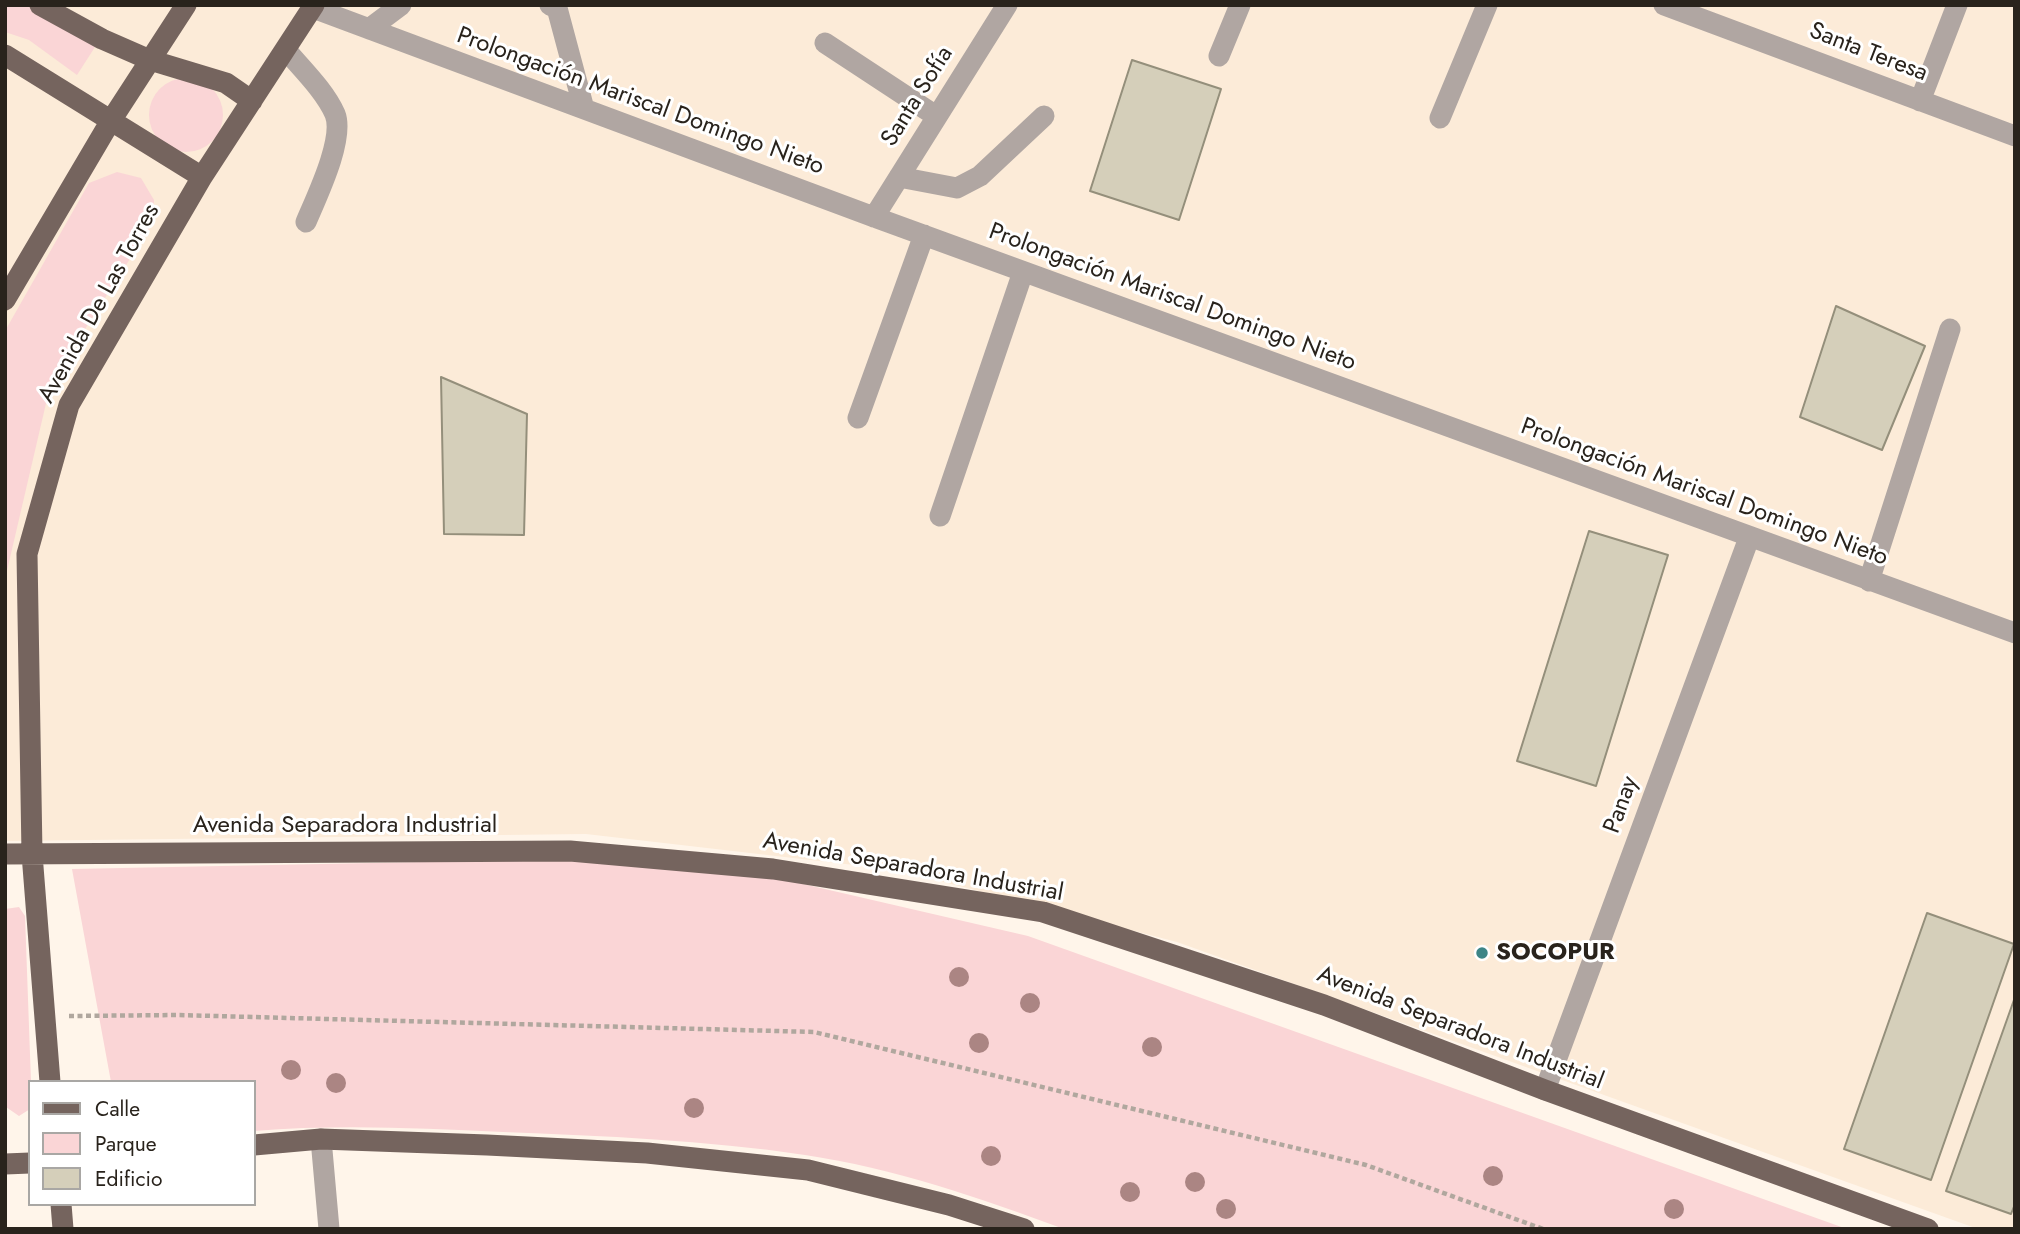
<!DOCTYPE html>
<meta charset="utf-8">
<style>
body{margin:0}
#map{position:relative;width:2020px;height:1234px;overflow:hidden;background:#fff5ea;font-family:Jost,sans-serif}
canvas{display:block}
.frame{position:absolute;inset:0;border:7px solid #29231c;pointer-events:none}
.legend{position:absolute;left:28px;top:1080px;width:228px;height:126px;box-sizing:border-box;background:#fff;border:2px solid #a9a7a4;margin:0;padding:9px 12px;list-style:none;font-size:21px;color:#29231c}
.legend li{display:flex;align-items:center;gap:14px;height:35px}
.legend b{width:35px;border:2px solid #a9a7a4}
</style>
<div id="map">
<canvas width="2020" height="1234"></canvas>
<div class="frame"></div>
<ul class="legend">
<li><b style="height:9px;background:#75645e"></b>Calle</li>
<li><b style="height:19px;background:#fad5d6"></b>Parque</li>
<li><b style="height:19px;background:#d5cfba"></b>Edificio</li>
</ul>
</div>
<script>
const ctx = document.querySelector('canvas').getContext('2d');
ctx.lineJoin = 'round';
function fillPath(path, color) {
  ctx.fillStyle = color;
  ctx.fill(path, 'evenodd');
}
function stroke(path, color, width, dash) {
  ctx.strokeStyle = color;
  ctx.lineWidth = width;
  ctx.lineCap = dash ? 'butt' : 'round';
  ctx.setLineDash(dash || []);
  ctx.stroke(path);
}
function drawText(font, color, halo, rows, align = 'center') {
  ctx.font = font + ' Jost,sans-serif';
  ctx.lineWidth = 6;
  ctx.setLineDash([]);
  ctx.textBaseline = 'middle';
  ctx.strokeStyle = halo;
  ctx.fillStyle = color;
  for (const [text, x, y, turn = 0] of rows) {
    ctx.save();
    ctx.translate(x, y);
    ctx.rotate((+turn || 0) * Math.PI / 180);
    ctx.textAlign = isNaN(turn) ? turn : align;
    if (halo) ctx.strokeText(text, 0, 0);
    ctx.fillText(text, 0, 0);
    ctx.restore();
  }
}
fillPath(new Path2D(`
 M5 5H2015V1229H1978L1177 942 897 870 586 834 5 841Z`), '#fcebd8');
fillPath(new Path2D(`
 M5 5H38L95 47 77 75 29 40 5 32Z
 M149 115a37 37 0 1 1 74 0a37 37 0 1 1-74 0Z
 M117 172 141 178 154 200 153 223 51 382 6 575 5 805V331L89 183Z
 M571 859 773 877 1028 936 1847 1229H1064C980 1198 894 1168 805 1155 705 1140 604 1136 503 1132 419 1128 337 1124 254 1131V1082H111L72 869Z
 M19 907 25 916 31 1082 30 1109 19 1116 6 1107 5 1095V909Z`), '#fad5d6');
const building = new Path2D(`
 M1132 60 1221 89 1179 220 1090 191Z
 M1836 306 1925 346 1882 450 1800 417Z
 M441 377 527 414 524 535 444 534Z
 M1589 531 1668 555 1596 786 1517 761Z
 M1927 913 2014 944 1931 1180 1844 1149Z
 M2015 997V1204L2011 1214 1946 1191Z`);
fillPath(building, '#d5cfba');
stroke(building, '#948f7b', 2);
stroke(new Path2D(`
 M69 1016 178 1015 814 1032 1366 1165 1543 1229`), '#b0a79e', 4.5, [5, 3.5]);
stroke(new Path2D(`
 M550 5 557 8 584 109
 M1664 5 2015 136
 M313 8 874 217 2015 633
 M369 29 401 5
 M825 43 936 116
 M286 50C302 69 325 91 335 114 345 139 316 198 306 222
 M1219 56 1240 5
 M1920 101 1957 5
 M1440 118 1487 5
 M899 177 957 188 980 176 1044 116
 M874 217 1007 5
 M858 418 924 235
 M940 516 1023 272
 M1869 581 1950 329
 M1545 1090 1749 538
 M321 1139 329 1229`), '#b0a6a2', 21);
stroke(new Path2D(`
 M40 5 102 39 150 60 226 83 252 101
 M5 55 202 177
 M5 300 110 122 186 5
 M5 854 570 851 773 869 1043 912 1324 1005 1545 1090 1928 1229
 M50 1082 32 854 27 554 69 405 202 177 314 5
 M254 1145 321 1139 487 1145 647 1153 808 1170 949 1205 1024 1229
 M5 1164 30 1163
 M61 1204 63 1229`), '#75645e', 21);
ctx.fillStyle = '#ab8583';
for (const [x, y] of [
 [959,977],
 [1030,1003],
 [979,1043],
 [1152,1047],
 [291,1070],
 [336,1083],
 [694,1108],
 [991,1156],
 [1493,1176],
 [1195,1182],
 [1130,1192],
 [1226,1209],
 [1674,1209]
]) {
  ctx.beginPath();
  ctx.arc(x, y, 10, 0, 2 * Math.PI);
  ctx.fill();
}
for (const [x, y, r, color] of [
 [1482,953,7,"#3d8587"]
]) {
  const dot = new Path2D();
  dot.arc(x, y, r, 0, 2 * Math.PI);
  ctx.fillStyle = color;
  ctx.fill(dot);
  stroke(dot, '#fff', 2.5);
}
drawText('24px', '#29231c', '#fff', [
 ["Santa Teresa",1868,53,21],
 ["Santa Sofía",918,97,-58],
 ["Prolongación Mariscal Domingo Nieto",640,102,20],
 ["Prolongación Mariscal Domingo Nieto",1172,298,20],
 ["Avenida De Las Torres",100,304,-61],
 ["Prolongación Mariscal Domingo Nieto",1704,493,20],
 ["Panay",1622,805,-70],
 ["Avenida Separadora Industrial",345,826],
 ["Avenida Separadora Industrial",913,868,10],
 ["Avenida Separadora Industrial",1460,1029,21]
]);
drawText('bold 24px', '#29231c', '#fff', [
 ["SOCOPUR",1496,953]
], 'left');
</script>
